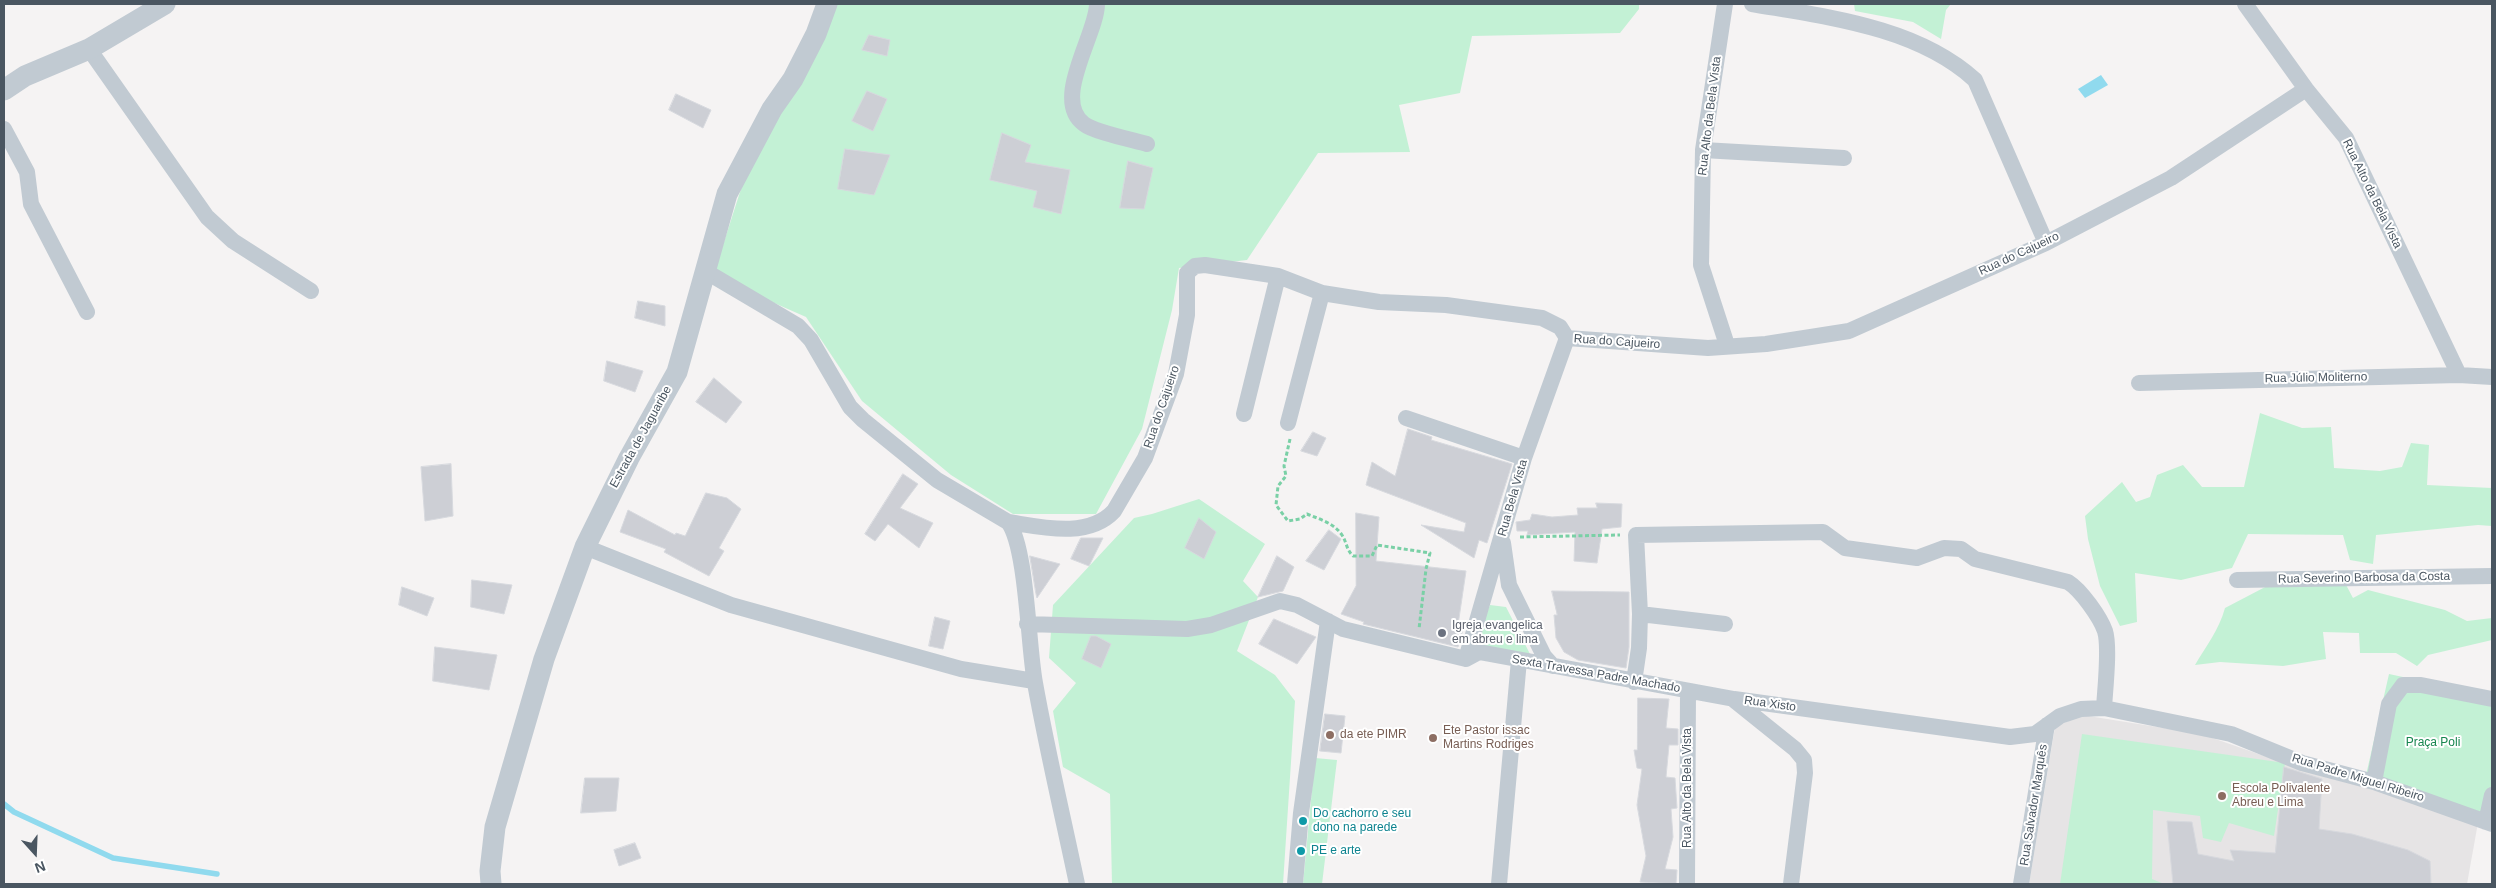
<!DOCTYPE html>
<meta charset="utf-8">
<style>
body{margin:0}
#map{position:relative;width:2496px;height:888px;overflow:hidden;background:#f5f3f3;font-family:Helvetica,sans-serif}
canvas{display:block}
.frame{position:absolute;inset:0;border:5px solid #4a5661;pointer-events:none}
.north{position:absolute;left:10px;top:828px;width:50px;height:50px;-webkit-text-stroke:4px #fff;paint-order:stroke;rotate:160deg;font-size:14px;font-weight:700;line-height:20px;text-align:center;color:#4a5661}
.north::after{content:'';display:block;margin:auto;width:18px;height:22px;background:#4a5661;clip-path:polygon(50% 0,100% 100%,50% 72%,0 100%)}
</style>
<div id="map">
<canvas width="2496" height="888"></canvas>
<div class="frame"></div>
<div class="north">N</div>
</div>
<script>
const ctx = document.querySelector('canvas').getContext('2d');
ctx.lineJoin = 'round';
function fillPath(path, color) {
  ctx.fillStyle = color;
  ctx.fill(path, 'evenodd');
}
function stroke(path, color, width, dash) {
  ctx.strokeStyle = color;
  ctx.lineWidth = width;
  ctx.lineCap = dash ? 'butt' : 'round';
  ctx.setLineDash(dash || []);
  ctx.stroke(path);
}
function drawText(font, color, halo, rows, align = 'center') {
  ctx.font = font + ' Helvetica,sans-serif';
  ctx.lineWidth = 4;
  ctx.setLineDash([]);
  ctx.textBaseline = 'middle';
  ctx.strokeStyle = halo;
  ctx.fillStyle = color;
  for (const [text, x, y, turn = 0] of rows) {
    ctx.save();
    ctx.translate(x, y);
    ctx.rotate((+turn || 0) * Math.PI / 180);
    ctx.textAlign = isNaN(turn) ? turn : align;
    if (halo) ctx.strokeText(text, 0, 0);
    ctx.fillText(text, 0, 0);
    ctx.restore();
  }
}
fillPath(new Path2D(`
 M2082 715 2201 734 2322 776 2479 817 2467 884H2029L2055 727Z`), '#e6e4e5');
fillPath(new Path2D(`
 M830 4H1639V9L1620 33 1472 36 1460 93 1399 105 1410 152 1318 153 1247 260 1179 268 1172 310 1142 429 1096 514H1013L951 475 862 401 806 317 713 276 741 189Z
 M1854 4H1951L1946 10 1941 39 1913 22 1855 11Z
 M2260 413 2302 428 2331 427 2334 468 2380 471 2402 467 2411 443 2429 445 2427 485 2492 488V526L2478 525 2376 535 2373 564 2350 560 2343 535 2248 534 2232 568 2181 580 2135 573 2137 622 2120 626 2100 586 2088 539 2085 516 2122 482 2136 502 2150 497 2157 475 2183 465 2202 487H2244Z
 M1199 499 1265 544 1243 581 1258 597 1237 651 1275 675 1295 701 1283 884H1112L1110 794 1063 767 1053 711 1076 683 1049 658 1053 605 1134 518 1152 514Z
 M2345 583 2353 598 2368 590 2445 610 2467 621 2492 618V640L2428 655 2417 666 2396 653H2360L2359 633 2323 632 2326 659 2283 666 2220 662 2195 665C2206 646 2219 630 2225 608L2269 585Z
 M1490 605 1506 607 1530 654 1474 646Z
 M2389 674 2492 696V821L2364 784Z
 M2082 734 2285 763 2274 836 2229 823 2221 842 2203 838 2200 816 2153 810 2152 879 2164 884H2060Z
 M1315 758 1337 760 1322 884H1303Z`), '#c3f1d5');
fillPath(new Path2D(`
 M2101 75 2108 85 2085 98 2078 89Z`), '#90daee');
stroke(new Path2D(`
 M4 804 14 812 113 858 217 874`), '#90daee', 5.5);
const building = new Path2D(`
 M869 35 890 40 887 56 862 50Z
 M867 91 887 99 873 131 852 121Z
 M676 94 711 110 703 128 669 110Z
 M1002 133 1031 145 1025 162 1070 170 1061 214 1033 207 1037 191 990 180Z
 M845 149 890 155 874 195 838 189Z
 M1128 161 1153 168 1144 209 1120 208Z
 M638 301 665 306V326L635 318Z
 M607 361 643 371 635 392 604 381Z
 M714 378 742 402 726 423 696 402Z
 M1408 429 1432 437 1431 440 1512 464 1487 543 1479 540 1474 558 1421 525 1464 532 1466 523 1366 485 1372 462 1395 476Z
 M1313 432 1326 438 1317 456 1301 451Z
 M451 464 453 516 425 521 421 467Z
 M903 474 918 484 900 508 933 523 919 548 888 524 875 541 865 534Z
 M706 493 727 498 741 509 719 548 724 551 709 576 664 552 666 549 620 532 628 510 675 535 676 533 685 536Z
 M1596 503 1622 504 1621 527 1602 529 1597 563 1574 561 1575 532 1527 535 1528 531H1517L1516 522 1530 520 1532 514 1552 517 1578 515 1577 508H1597Z
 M1356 513 1379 517 1376 561 1466 571 1458 625 1464 626 1458 647 1363 624 1364 622 1341 614 1356 586Z
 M1199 518 1216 532 1204 559 1185 548Z
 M1329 530 1341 539 1324 570 1306 561Z
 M1081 538H1103L1089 566 1071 559Z
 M1030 556 1060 564 1037 598 1036 594Z
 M1277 556 1294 567 1283 591 1258 597Z
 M472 580 512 585 504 614 471 607Z
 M402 587 434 598 427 616 399 605Z
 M1552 591 1629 592V647L1626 668 1578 660 1564 652 1556 638 1554 615H1557Z
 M935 617 950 621 943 649 929 646Z
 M1274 619 1316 637 1297 664 1259 644Z
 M1091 636H1096L1111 644 1101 668 1082 659Z
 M435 647 497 655 489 690 433 681Z
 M1638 698 1669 699 1666 728 1678 729V745H1669L1666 777 1675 778 1677 808 1671 809 1673 837 1665 869 1677 870 1676 884 1640 882 1646 856 1637 805 1642 769 1637 768 1634 750H1637Z
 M1325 714 1345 716 1341 753 1320 751Z
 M2284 767 2322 779 2319 829 2352 834 2408 850 2430 861 2431 884H2173L2167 821 2192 822 2198 854 2234 861 2230 850 2275 853Z
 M585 778H619L616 811 581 813Z
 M635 843 641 858 619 866 614 850Z`);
fillPath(building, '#cdcfd5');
stroke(building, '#d7d9de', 1);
stroke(new Path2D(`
 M1290 439 1284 466 1286 476 1278 486 1276 505 1288 521 1300 519 1307 514C1319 519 1334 523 1342 535 1347 543 1346 549 1353 556H1372L1377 545 1430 553 1426 569 1419 629
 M1520 537 1620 535`), '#7ad0a6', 3, [4, 2.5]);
stroke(new Path2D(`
 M1097 4C1097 34 1051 100 1084 124 1094 132 1133 140 1147 144
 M1725 4 1703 150 1701 265 1727 345
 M1752 4C1827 17 1917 27 1975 80L2046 243
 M2245 4 2306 89 2346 138 2459 375
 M89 49 207 217 233 241 311 291
 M4 129 27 172 31 204 87 312
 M1703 150 1844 158
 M705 271 798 326 811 340 850 407 863 420 937 480 1008 522C1027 547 1028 646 1035 683 1047 750 1063 817 1077 884
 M1567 338 1708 348 1766 344 1849 331 2046 243 2171 178 2306 89
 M2139 383 2459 375 2492 377
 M1244 414 1278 276
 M1406 418 1524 458
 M1288 423 1322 293
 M1008 522C1041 527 1088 539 1114 511L1145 458 1176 374 1187 315V273L1195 266 1205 265 1278 276 1322 293 1379 302 1446 305 1542 318 1560 327 1567 338
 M1503 543 1509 585 1544 656 1553 666
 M585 547 731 605 961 669 1034 681
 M2237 580 2492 576
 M1640 614 1636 535 1823 532 1845 548 1917 558 1944 548 1961 549 1975 559 2068 582C2081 590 2100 617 2105 631 2110 647 2105 690 2104 708
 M1027 624 1187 629 1211 625 1280 601 1297 605 1343 629 1466 659 1479 652 1734 699 2010 737 2035 734 2060 716 2081 709 2104 708 2231 734 2302 763 2374 782 2492 824
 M1466 659 1524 458 1567 338
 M1634 682 1639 648 1640 614 1725 624
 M1734 700 1795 749 1804 760 1805 773 1791 884
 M2374 782 2389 704 2403 685H2421L2492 699
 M2486 822 2492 795
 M1295 884 1301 813 1328 621
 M1499 884 1519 660
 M1687 884 1688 691
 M2021 884 2047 725`), '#c1cad2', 16);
stroke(new Path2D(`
 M4 90 25 76 89 49 165 4
 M491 884 490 871 495 827 544 659 585 547 629 458 677 372 727 194 772 109 793 79 816 34 827 4`), '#c1cad2', 21);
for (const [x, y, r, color] of [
 [1442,633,5,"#6b7280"],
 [1330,735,5,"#8d6e63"],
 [1433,738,5,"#8d6e63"],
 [2222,796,5,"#8d6e63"],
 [1303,821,5,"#0f9aa8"],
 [1301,851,5,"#0f9aa8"]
]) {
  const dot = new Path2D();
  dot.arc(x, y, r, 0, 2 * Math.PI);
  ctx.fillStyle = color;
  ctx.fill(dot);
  stroke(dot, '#fff', 2);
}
drawText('12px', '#4a5661', '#fff', [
 ["Rua Alto da Bela Vista",1710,116,-83],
 ["Rua Alto da Bela Vista",2372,194,64],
 ["Rua do Cajueiro",2019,254,-25],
 ["Rua do Cajueiro",1617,342,4],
 ["Rua Júlio Moliterno",2316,378,-1],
 ["Rua do Cajueiro",1162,407,-71],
 ["Estrada de Jaguaribe",641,437,-61],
 ["Rua Bela Vista",1513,498,-74],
 ["Rua Severino Barbosa da Costa",2364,578,-1],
 ["Sexta Travessa Padre Machado",1596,674,10],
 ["Rua Xisto",1770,704,8],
 ["Rua Padre Miguel Ribeiro",2358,778,17],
 ["Rua Alto da Bela Vista",1688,788,-90],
 ["Rua Salvador Marquês",2034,805,-81]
]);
drawText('12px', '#5b616d', '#fff', [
 ["Igreja evangelica",1452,626],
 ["em abreu e lima",1452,640]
], 'left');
drawText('12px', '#785e54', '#fff', [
 ["Ete Pastor issac",1443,731],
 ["Martins Rodriges",1443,745],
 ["da ete PIMR",1340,735],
 ["Escola Polivalente",2232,789],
 ["Abreu e Lima",2232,803]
], 'left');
drawText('12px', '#17864f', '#fff', [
 ["Praça Poli",2433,743]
]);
drawText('12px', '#0d838f', '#fff', [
 ["Do cachorro e seu",1313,814],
 ["dono na parede",1313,828],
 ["PE e arte",1311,851]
], 'left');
</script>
